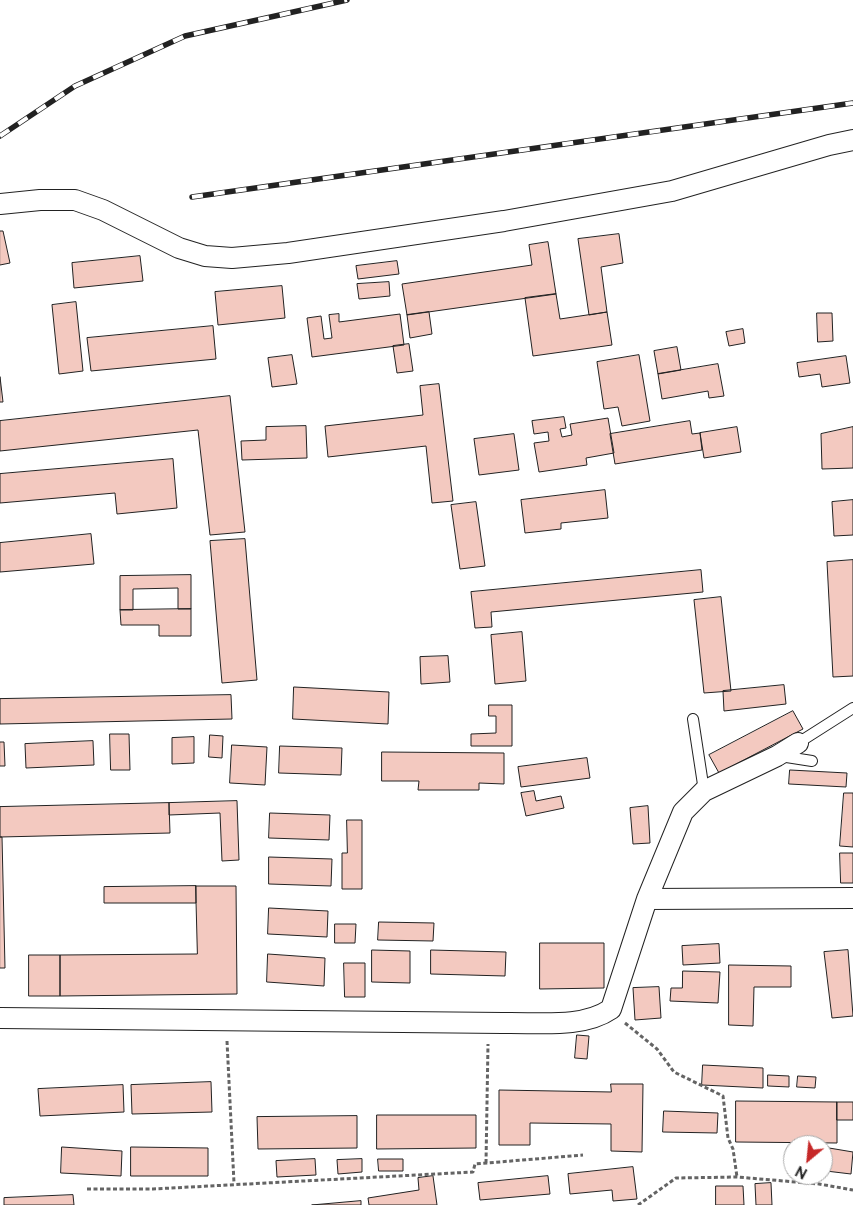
<!DOCTYPE html>
<style>
body{margin:0}
#map{position:relative;width:853px;height:1205px;overflow:hidden;background:#fff;font-family:Raleway,sans-serif}
canvas{display:block}
.north{position:absolute;left:783px;top:1135px;width:50px;height:50px;box-sizing:border-box;background:#fff;border:1px solid #a7a7a7;border-radius:50%;rotate:208deg;font-size:14px;font-weight:700;line-height:20px;text-align:center;color:#222}
.north::after{content:'';display:block;margin:auto;width:18px;height:22px;background:#c62828;clip-path:polygon(50% 0,100% 100%,50% 72%,0 100%)}
</style>
<div id="map">
<canvas width="853" height="1205"></canvas>
<div class="north">N</div>
</div>
<script>
const ctx = document.querySelector('canvas').getContext('2d');
ctx.lineJoin = 'round';
function fillPath(path, color) {
  ctx.fillStyle = color;
  ctx.fill(path, 'evenodd');
}
function stroke(path, color, width, dash) {
  ctx.strokeStyle = color;
  ctx.lineWidth = width;
  ctx.lineCap = dash ? 'butt' : 'round';
  ctx.setLineDash(dash || []);
  ctx.stroke(path);
}
const building = new Path2D(`
 M0 231H3L10 263 0 265Z
 M619 234 623 263 601 267 607 312 589 315 578 239Z
 M548 242 556 294 407 315 402 284 532 265 529 245Z
 M140 256 143 281 74 288 72 263Z
 M397 261 399 274 358 279 356 266Z
 M389 282 390 296 359 299 357 284Z
 M282 286 285 318 218 325 215 292Z
 M556 294 560 319 607 312 612 345 533 356 525 298Z
 M76 302 83 371 59 374 52 305Z
 M429 312 432 334 410 338 407 315Z
 M817 313H832L833 341 818 342Z
 M339 314V322L400 314 404 345 312 357 307 318 321 316 324 339 332 338 329 315Z
 M213 326 216 359 91 371 87 338Z
 M743 329 745 343 729 346 726 332Z
 M409 344 413 371 397 373 393 346Z
 M677 347 681 370 658 374 654 351Z
 M292 355 297 384 272 387 268 358Z
 M639 355 650 421 622 426 618 407 604 409 597 362Z
 M846 356 850 383 822 387 820 374 799 377 797 363Z
 M718 364 724 396 709 398 708 391 662 399 658 374Z
 M0 377 3 402H0Z
 M439 384 453 501 432 503 426 446 328 457 325 426 423 415 420 386Z
 M230 396 245 532 210 535 198 430 0 451V421Z
 M564 417 566 428 560 429 562 437 572 435 570 424 608 418 614 453 586 458 587 465 539 472 534 443 549 441 548 432 534 434 532 421Z
 M690 421 692 434 700 433 702 450 615 464 610 434Z
 M306 426 307 458 242 460 241 441 266 440V427Z
 M737 427 741 452 704 458 700 433Z
 M853 427V468L822 469 821 434Z
 M514 434 519 470 479 475 474 439Z
 M173 459 177 508 117 514 115 493 0 503V474Z
 M605 490 608 518 561 523V529L525 533 521 500Z
 M853 500V535L834 536 832 502Z
 M476 502 485 566 460 569 451 505Z
 M91 534 94 564 0 572V543Z
 M245 539 257 680 222 683 210 541Z
 M853 560V676L833 677 827 562Z
 M701 570 703 592 491 612 492 627 475 628 471 592Z
 M191 575V609H178V588L133 589V610H120V576Z
 M721 597 731 691 704 693 694 600Z
 M191 609V636H159V625H121L120 610Z
 M522 632 526 681 495 684 491 635Z
 M448 656 450 682 421 684 420 657Z
 M784 685 786 704 724 711 723 691Z
 M294 687 389 692 388 724 293 719Z
 M231 695 232 719 0 724V699Z
 M489 705H512V746H471V734L496 733V716H489Z
 M793 711 803 729 719 773 709 755Z
 M110 734H129L130 770H111Z
 M210 735 223 736 222 758 209 757Z
 M194 737V763L172 764V738Z
 M93 741 94 765 26 768 25 744Z
 M0 742H4L5 766H0Z
 M232 745 267 747 265 785 230 783Z
 M280 746 342 748 341 775 279 773Z
 M382 752 504 753V784L479 783V790H418L419 781H382Z
 M587 758 590 778 521 787 518 767Z
 M790 770 847 773 846 787 789 784Z
 M534 791 536 801 561 796 564 808 526 816 521 793Z
 M844 793H853V847L840 846Z
 M237 801 239 860 222 861 220 813 169 815V803Z
 M169 803 170 833 0 837V807Z
 M648 806 650 843 633 844 630 808Z
 M270 813 330 815 329 840 269 838Z
 M347 820H362V889H342V853H347Z
 M0 837H2L5 968H0Z
 M840 853H853V883H841Z
 M269 857 332 859 331 886 269 884Z
 M196 886V903H104V887Z
 M196 886H236L237 994 60 996V955L197 954Z
 M269 908 328 911 327 937 268 934Z
 M379 922 434 923 433 941 378 940Z
 M335 924H356L355 943H335Z
 M540 943H604V988L540 989Z
 M719 944 720 963 683 965 682 946Z
 M372 950 410 951V983L372 982Z
 M431 950 506 952 505 976 431 974Z
 M848 950 853 1016 832 1018 824 952Z
 M268 954 325 958 324 986 267 982Z
 M29 955H60V996H29Z
 M344 963H365V997H345Z
 M729 965 791 966V987H754L753 1026 729 1025Z
 M683 971 720 972 718 1003 670 1001 671 988H682Z
 M659 987 661 1018 635 1020 633 988Z
 M577 1035 589 1036 587 1059 575 1058Z
 M703 1065 763 1068V1088L702 1085Z
 M768 1075 789 1076V1087L768 1086Z
 M798 1076 816 1077 815 1088 797 1087Z
 M211 1082 212 1112 132 1114 131 1085Z
 M611 1084H643L642 1152 611 1151V1124L530 1123V1145H499V1090L611 1092Z
 M123 1085 124 1112 40 1116 38 1089Z
 M736 1101 837 1102V1143L736 1142Z
 M837 1102H853V1120H837Z
 M664 1111 718 1113 717 1133 663 1132Z
 M377 1115H476V1148L377 1149Z
 M357 1116V1148L258 1149 257 1117Z
 M62 1147 122 1151 121 1176 61 1173Z
 M131 1147 208 1148V1176H131Z
 M829 1148 853 1152 851 1174 826 1171Z
 M315 1159 316 1175 277 1177 276 1161Z
 M362 1159V1172L338 1174 337 1160Z
 M378 1159H403V1171H379Z
 M633 1167 637 1199 613 1201 612 1190 570 1194 568 1174Z
 M433 1176 437 1205H369L368 1198 419 1190 418 1178Z
 M548 1176 550 1194 480 1200 478 1183Z
 M771 1183 772 1205H756L755 1184Z
 M716 1186H743L744 1205H716Z
 M73 1195 74 1205H4V1198Z
 M361 1201V1205H312Z`);
fillPath(building, '#f3c9c0');
stroke(building, '#222', 1);
const lane = new Path2D(`
 M693 719 704 791
 M798 743 853 708
 M780 756 812 761`);
const street = new Path2D(`
 M0 204 40 200H75L103 210 179 248 205 256 232 258 288 253 504 221 672 191 829 145 853 140
 M647 899 853 898
 M0 1018 503 1023C537 1022 582 1029 611 1009L647 899 683 812 704 791 777 756 798 743`);
stroke(lane, '#222', 12);
stroke(street, '#222', 22);
stroke(new Path2D(`
 M625 1023 657 1049 674 1072 723 1096 728 1138 733 1149 737 1177
 M227 1041 234 1183
 M486 1163 488 1044
 M87 1189H153L473 1172 475 1164 583 1155
 M638 1205 676 1178 737 1177 819 1184 853 1190`), '#646464', 3, [4, 2.5]);
stroke(lane, '#fff', 10);
stroke(street, '#fff', 20);
const rail = new Path2D(`
 M0 136 75 86 185 36 347 0
 M192 197 853 103`);
stroke(rail, '#222', 5.5);
stroke(rail, '#fff', 4, [11]);
</script>
